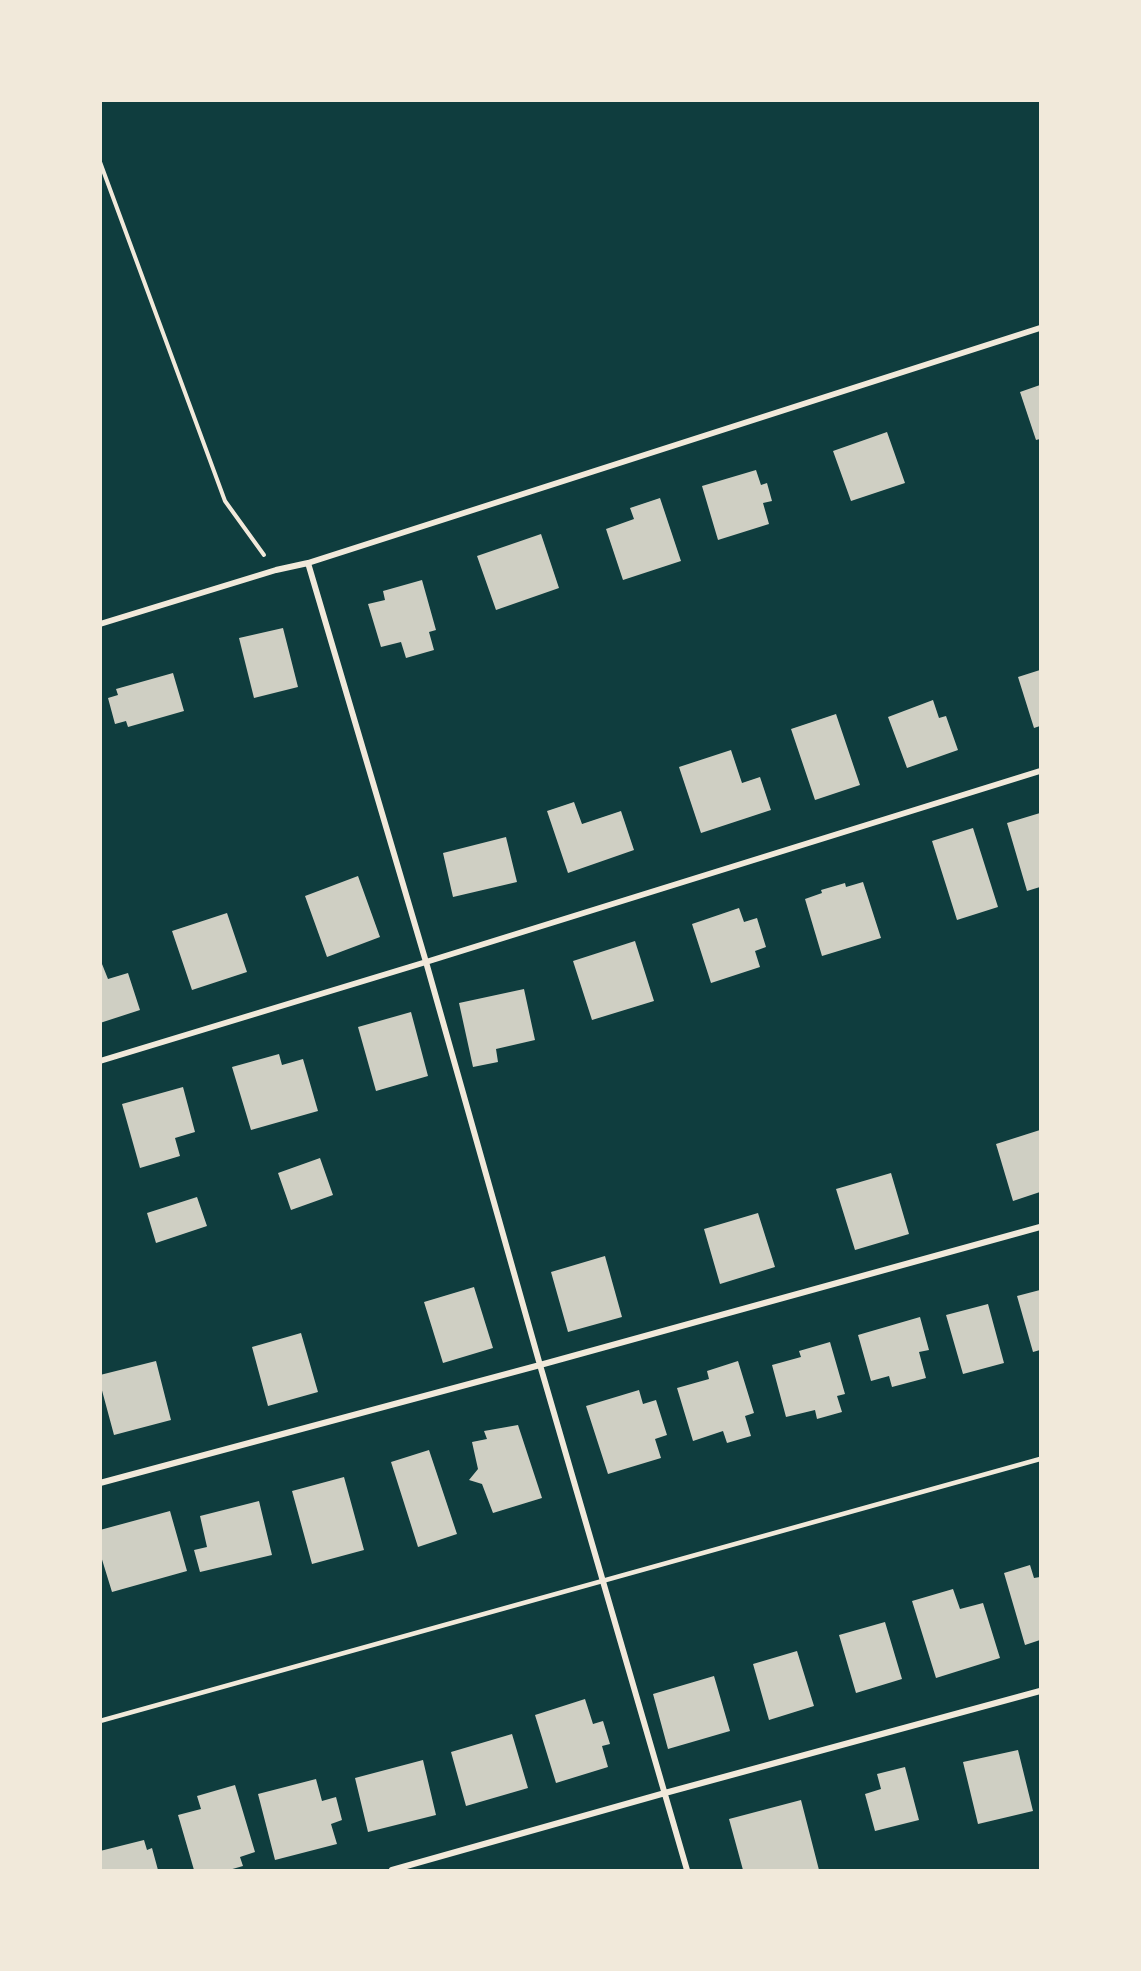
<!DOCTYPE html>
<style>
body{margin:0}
#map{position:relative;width:1141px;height:1971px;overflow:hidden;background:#0f3d3e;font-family:Barlow,sans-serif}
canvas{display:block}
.frame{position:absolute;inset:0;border:102px solid #f1e9da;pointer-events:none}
</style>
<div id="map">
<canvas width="1141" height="1971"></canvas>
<div class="frame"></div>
</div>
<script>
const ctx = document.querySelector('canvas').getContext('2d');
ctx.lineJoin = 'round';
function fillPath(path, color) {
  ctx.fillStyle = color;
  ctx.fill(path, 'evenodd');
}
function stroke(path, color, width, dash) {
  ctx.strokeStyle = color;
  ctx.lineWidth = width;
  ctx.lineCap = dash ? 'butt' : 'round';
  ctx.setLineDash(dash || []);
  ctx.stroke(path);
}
fillPath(new Path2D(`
 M1040 385V439L1036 440 1020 392Z
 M887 432 905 483 851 501 833 451Z
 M756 470 761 485 767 483 772 501 763 503 769 524 718 540 702 486Z
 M660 498 681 561 623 580 606 529 634 519 630 508Z
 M541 534 559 588 496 610 477 556Z
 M422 580 436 630 429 632 434 650 406 658 401 642 381 647 368 604 385 600 383 591Z
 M283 628 298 687 254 698 239 638Z
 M1040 670V726L1034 728 1018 677Z
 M173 673 184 711 128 727 126 721 115 724 108 698 118 695 116 689Z
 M933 700 939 718 946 716 958 750 907 768 888 717Z
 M836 714 860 785 815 800 791 729Z
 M731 750 742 783 760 777 771 810 701 833 679 767Z
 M574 802 582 824 621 811 634 850 568 873 547 811Z
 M1040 813V887L1027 891 1007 823Z
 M973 828 998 907 957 920 932 841Z
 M506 837 517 882 453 897 443 853Z
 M358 876 380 937 327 957 305 896Z
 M863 882 881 938 822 956 805 899 822 893 821 890 845 883 846 887Z
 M739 908 744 922 757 918 766 947 755 951 760 967 711 983 692 924Z
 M227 913 247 972 192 990 172 931Z
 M635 941 654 1001 592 1020 573 961Z
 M100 959 108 979 128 973 140 1010 100 1023Z
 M524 989 535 1040 496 1049 498 1062 473 1067 459 1003Z
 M411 1012 428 1076 376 1091 358 1027Z
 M279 1054 282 1065 303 1059 318 1111 251 1130 232 1067Z
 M183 1087 195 1132 175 1138 180 1156 140 1168 122 1104Z
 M1040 1130V1192L1013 1201 996 1144Z
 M320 1158 333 1195 291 1210 278 1173Z
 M891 1173 909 1234 855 1250 836 1189Z
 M197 1197 207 1226 156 1243 147 1213Z
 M758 1213 775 1267 720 1284 704 1229Z
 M605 1256 622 1317 568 1332 551 1272Z
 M474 1287 493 1348 443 1363 424 1302Z
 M1040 1290V1350L1033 1352 1017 1296Z
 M988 1304 1004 1363 963 1374 946 1315Z
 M920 1317 929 1350 919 1352 926 1378 892 1387 889 1376 871 1381 858 1335Z
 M301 1333 318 1392 268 1406 252 1347Z
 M830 1342 845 1394 837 1396 842 1412 817 1419 815 1410 786 1417 772 1365 801 1357 799 1351Z
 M156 1361 171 1420 114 1435 100 1383V1375Z
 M738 1361 754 1413 745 1416 751 1436 727 1443 723 1431 693 1441 677 1388 709 1379 707 1371Z
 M639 1390 643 1404 656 1400 667 1435 655 1439 661 1458 608 1474 586 1406Z
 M518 1425 542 1498 493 1513 482 1484 469 1480 478 1469 472 1442 487 1439 484 1431Z
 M429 1450 457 1534 418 1547 391 1462Z
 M344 1477 364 1550 312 1564 292 1491Z
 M259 1501 272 1555 200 1572 194 1550 207 1547 200 1516Z
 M170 1511 187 1571 112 1592 100 1553V1530Z
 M1030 1565 1034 1578 1040 1577V1640L1025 1645 1004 1573Z
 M953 1589 960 1609 983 1603 1000 1658 936 1678 912 1601Z
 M885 1622 902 1679 856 1693 839 1635Z
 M797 1651 814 1706 769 1720 753 1664Z
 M714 1676 730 1731 668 1749 653 1694Z
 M585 1699 593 1724 603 1721 610 1744 602 1746 608 1767 556 1783 535 1715Z
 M512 1734 528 1788 466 1806 451 1752Z
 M1018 1750 1033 1811 978 1824 963 1762Z
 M423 1760 436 1815 368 1832 355 1778Z
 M905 1767 919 1820 875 1831 865 1794 881 1789 877 1774Z
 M316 1779 322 1801 336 1797 342 1820 331 1824 337 1844 275 1860 258 1794Z
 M235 1785 255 1852 240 1857 243 1866 229 1870H194L178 1815 201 1809 197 1796Z
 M801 1800 819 1870H743L729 1819Z
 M144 1840 147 1850 152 1848 158 1870H100V1851Z`), '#cfcfc3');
stroke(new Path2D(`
 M100 162 225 501 264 555`), '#f1e9da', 4);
stroke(new Path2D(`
 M100 1721 1040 1459`), '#f1e9da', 4.5);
stroke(new Path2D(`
 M308 563 426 962 540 1365 687 1870
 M100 624 276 570 308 563 1040 328
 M100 1061 426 962 1040 771
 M100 1483 540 1365 1040 1227
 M392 1870 665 1793 1040 1691`), '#f1e9da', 6);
</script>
